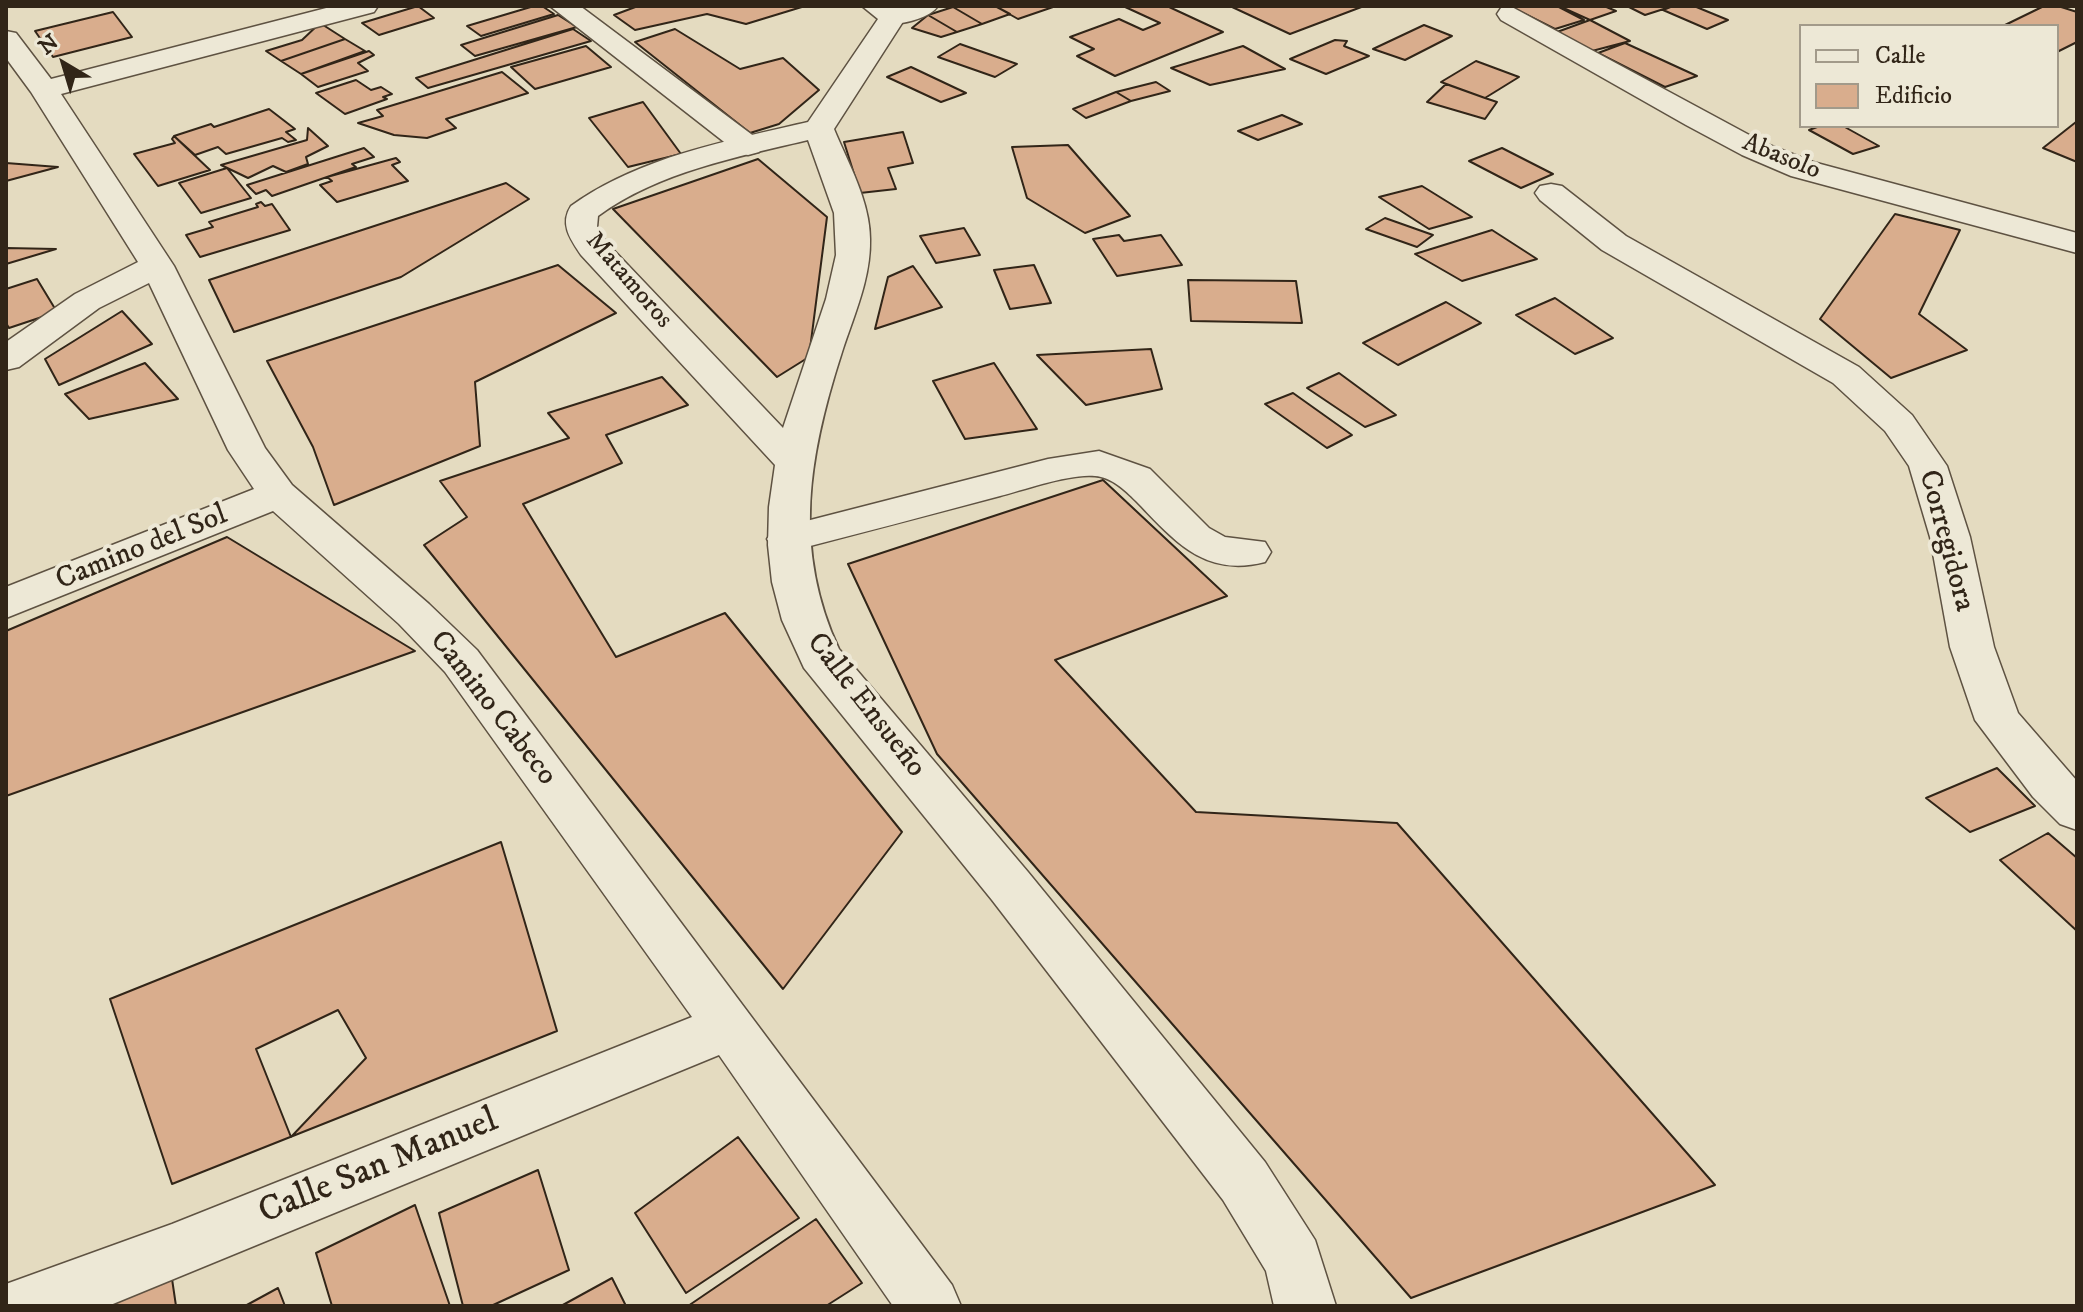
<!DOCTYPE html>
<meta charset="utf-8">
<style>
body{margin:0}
#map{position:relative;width:2083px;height:1312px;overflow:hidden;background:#e4dbc0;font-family:"IM FELL DW Pica",serif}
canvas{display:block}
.frame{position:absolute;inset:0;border:8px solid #312518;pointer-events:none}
.legend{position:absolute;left:1799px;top:24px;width:260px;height:104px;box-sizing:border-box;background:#ede8d6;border:2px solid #a29a8a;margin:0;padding:10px 14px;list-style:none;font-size:24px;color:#312518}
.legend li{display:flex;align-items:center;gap:16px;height:40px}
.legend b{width:40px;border:2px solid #a29a8a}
.north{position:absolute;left:24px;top:24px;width:80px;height:80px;-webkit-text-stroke:6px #ede8d6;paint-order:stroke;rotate:322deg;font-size:22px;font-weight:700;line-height:32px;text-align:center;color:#312518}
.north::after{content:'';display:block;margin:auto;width:28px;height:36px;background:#312518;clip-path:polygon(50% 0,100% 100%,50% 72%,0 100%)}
</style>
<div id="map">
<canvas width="2083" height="1312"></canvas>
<div class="frame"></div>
<ul class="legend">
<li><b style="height:10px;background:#ede8d6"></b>Calle</li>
<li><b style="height:22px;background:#d9ad8d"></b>Edificio</li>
</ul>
<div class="north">N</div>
</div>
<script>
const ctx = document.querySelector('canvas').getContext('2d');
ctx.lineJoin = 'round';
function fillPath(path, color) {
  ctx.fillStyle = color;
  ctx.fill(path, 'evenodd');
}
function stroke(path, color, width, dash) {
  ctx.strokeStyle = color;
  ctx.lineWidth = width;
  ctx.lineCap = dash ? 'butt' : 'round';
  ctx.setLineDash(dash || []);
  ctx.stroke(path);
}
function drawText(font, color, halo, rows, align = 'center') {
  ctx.font = font + ' "IM FELL DW Pica",serif';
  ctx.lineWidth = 8;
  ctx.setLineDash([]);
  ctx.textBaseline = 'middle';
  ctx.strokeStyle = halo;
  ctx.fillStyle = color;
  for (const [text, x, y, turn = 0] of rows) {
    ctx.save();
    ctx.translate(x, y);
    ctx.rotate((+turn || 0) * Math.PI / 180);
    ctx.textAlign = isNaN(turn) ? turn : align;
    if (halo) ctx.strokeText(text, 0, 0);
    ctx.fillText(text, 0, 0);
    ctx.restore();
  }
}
const building = new Path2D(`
 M418 6 434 18 379 35 362 23Z
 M534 6H542L554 14 481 36 467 26Z
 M638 6H805L746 24 707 14 635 30 614 15Z
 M995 6H1056L1018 19Z
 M995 6 1010 14 982 24 953 7Z
 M1123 6H1167L1223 32 1115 76 1077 56 1094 49 1070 37 1119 19 1143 30 1160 23Z
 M1230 6H1364L1290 34Z
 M1557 6 1584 20 1555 29 1511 7Z
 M1559 6H1604L1616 11 1590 20Z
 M1627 6H1673L1645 15Z
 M1673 6H1694L1728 20 1707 29 1663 10Z
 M2044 6H2058L2077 12V42L2057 52V26H2003Z
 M953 7 982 24 957 32 928 15Z
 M113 12 132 37 53 57 35 31Z
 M558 15 577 27 475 56 461 45Z
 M928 15 957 32 941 37 912 28Z
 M1590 20 1630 41 1592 51 1557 32Z
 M320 23 345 39 281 61 266 51 302 40Z
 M1424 25 1452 36 1405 60 1373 49Z
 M573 29 591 41 428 88 416 78Z
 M675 29 740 69 783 58 819 90 779 124 750 133 635 42Z
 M345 39 365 51 301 74 281 61Z
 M1335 40 1347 41 1344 46 1369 56 1326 74 1290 59Z
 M1625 43 1697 76 1665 87 1598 53Z
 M960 44 1017 64 995 77 938 57Z
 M586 46 611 67 535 89 511 67Z
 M1243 46 1285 69 1210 85 1171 68Z
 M369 51 374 55 358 63 368 71 318 87 301 74Z
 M1476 61 1519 77 1485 98 1441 82Z
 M911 67 966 93 941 102 887 77Z
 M502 72 528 93 446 119 456 128 427 138 394 135 358 123 383 116 377 110Z
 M356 80 371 90 381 87 392 94 383 97 387 99 345 114 316 93Z
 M1156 82 1170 91 1131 101 1116 92Z
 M1446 84 1485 98 1497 102 1485 119 1427 102Z
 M1116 92 1131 101 1086 118 1073 109Z
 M643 102 681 154 628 167 589 118Z
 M269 109 295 129 286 132 296 140 288 142 282 138 226 154 218 147 195 155 174 136 211 124 214 127Z
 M1282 115 1302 124 1258 140 1238 131Z
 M2076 122 2077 162 2043 148Z
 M1820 126H1843L1879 146 1853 154 1809 130Z
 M308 128 328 146 306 157 308 164 286 172 273 166 248 178 221 165 307 140Z
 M903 132 913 163 888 168 896 189 860 193 844 142Z
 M174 136 210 170 158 186 134 154 175 143 172 139Z
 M1068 145 1130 216 1085 233 1027 198 1012 147Z
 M364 148 374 157 352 164 356 167 272 196 266 190 256 194 247 185Z
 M1502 148 1553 174 1521 188 1469 161Z
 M396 158 400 162 392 165 408 181 337 202 320 185 332 181 327 177Z
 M758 159 827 217 809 357 777 377 613 209Z
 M6 163 58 167 6 181Z
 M227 168 251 198 201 213 179 183Z
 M506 183 529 199 401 277 234 332 209 280Z
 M1422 186 1472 217 1429 229 1379 197Z
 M261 202 265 206 272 204 290 230 200 257 186 235 213 227 209 222 258 207 256 204Z
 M1895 214 1960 230 1919 314 1967 350 1891 378 1820 319Z
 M1385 218 1433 235 1417 247 1366 229Z
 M964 228 980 255 936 263 920 236Z
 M1492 230 1537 259 1462 281 1415 254Z
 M1119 235 1124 241 1161 235 1182 265 1117 276 1093 239Z
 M6 248 56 249 6 264Z
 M558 265 616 313 475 382 480 446 334 505 313 447 267 361Z
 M1034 265 1051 303 1010 309 994 270Z
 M913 266 942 307 875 329 888 277Z
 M37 279 57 312 9 328 6 323V289Z
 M1188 280 1296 281 1302 323 1191 321Z
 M1555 298 1613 338 1575 354 1516 315Z
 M1446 302 1481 323 1398 365 1363 343Z
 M122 311 152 344 59 385 45 359Z
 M1151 349 1162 389 1086 405 1037 355Z
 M145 363 178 399 89 419 65 394Z
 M994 363 1037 429 965 439 933 381Z
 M1339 373 1396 415 1365 427 1307 388Z
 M662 377 688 405 606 435 622 463 523 504 616 657 725 613 902 832 783 989 424 545 467 517 440 481 569 438 548 413Z
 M1293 393 1352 435 1327 448 1265 404Z
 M1103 480 1227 596 1055 660 1196 812 1397 823 1715 1185 1411 1298 937 754 848 564Z
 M227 537 415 651 6 796V631Z
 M1997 768 2035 806 1970 832 1926 798Z
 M2048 833 2077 858V931L2000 860Z
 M501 842 557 1031 172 1184 110 999Z
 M338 1010 366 1058 291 1137 256 1049Z
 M738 1137 799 1218 686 1293 635 1213Z
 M538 1170 569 1270 491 1306H463L439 1213Z
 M415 1205 450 1306H332L316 1253Z
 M816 1219 862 1283 826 1306H688Z
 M171 1272 176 1306H91Z
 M612 1278 626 1306H561Z
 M278 1288 285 1306H245Z`);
fillPath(building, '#d9ad8d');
stroke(building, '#312518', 2);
const minor = new Path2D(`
 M334 6H378L374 12 61 94 174 266 265 448 292 485 429 604 477 650 952 1285 961 1306H893L719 1055 108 1306H6V1284L172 1224 692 1017 445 672 399 624 273 511 6 618V587L254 489 228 450 149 283 99 308 19 367 6 370V342L75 294 138 262 31 92 6 58V31L16 33 51 79Z
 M550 6H580L759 140 763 146 759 152 748 155 737 152Z
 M899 6H938C929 19 898 26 884 23L880 17 884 11Z
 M1510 6 1764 143 1813 162 2077 233V253L1791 176 1742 155 1686 125 1501 20 1497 14 1501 8Z
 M1551 184 1562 186 1626 236 1859 367 1912 415 1947 466 1970 537 1994 647 2018 713 2077 781V830L2060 824 2033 797 1975 720 1950 647 1930 537 1909 466 1885 431 1833 383 1602 250 1540 200 1535 193 1540 186Z
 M1099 451 1150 469 1209 528 1225 537 1265 542 1271 552 1265 562C1204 578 1174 540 1136 501 1125 490 1111 477 1095 476 1072 473 1023 490 1000 496 929 515 858 534 787 552L773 548 767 539 773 530 787 526 1048 459Z`);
const tertiary = new Path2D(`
 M862 6H894L906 17 834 129C848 163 870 201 870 239 871 278 854 315 842 352 809 454 792 548 839 649L1028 872 1265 1162 1315 1240 1336 1306H1274L1266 1271 1223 1200 992 900 804 668 782 620 772 582 768 545 769 507 775 465 581 255C571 240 559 224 571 206 639 157 727 141 808 122L878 19ZM808 140 834 213 836 255 826 299 783 428 607 243 597 227 598 216C658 172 737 157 808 140Z`);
stroke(minor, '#5e5242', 3);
stroke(tertiary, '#5e5242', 3);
fillPath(minor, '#ede8d6');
fillPath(tertiary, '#ede8d6');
drawText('26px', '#312518', '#ede8d6', [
 ["Abasolo",1781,158,22],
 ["Matamoros",628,281,49]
]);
drawText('30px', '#312518', '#ede8d6', [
 ["Corregidora",1945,541,75],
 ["Camino del Sol",142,549,-22],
 ["Calle Ensueño",865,706,52],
 ["Camino Cabeco",492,709,52]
]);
drawText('36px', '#312518', '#ede8d6', [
 ["Calle San Manuel",379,1168,-22]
]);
</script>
